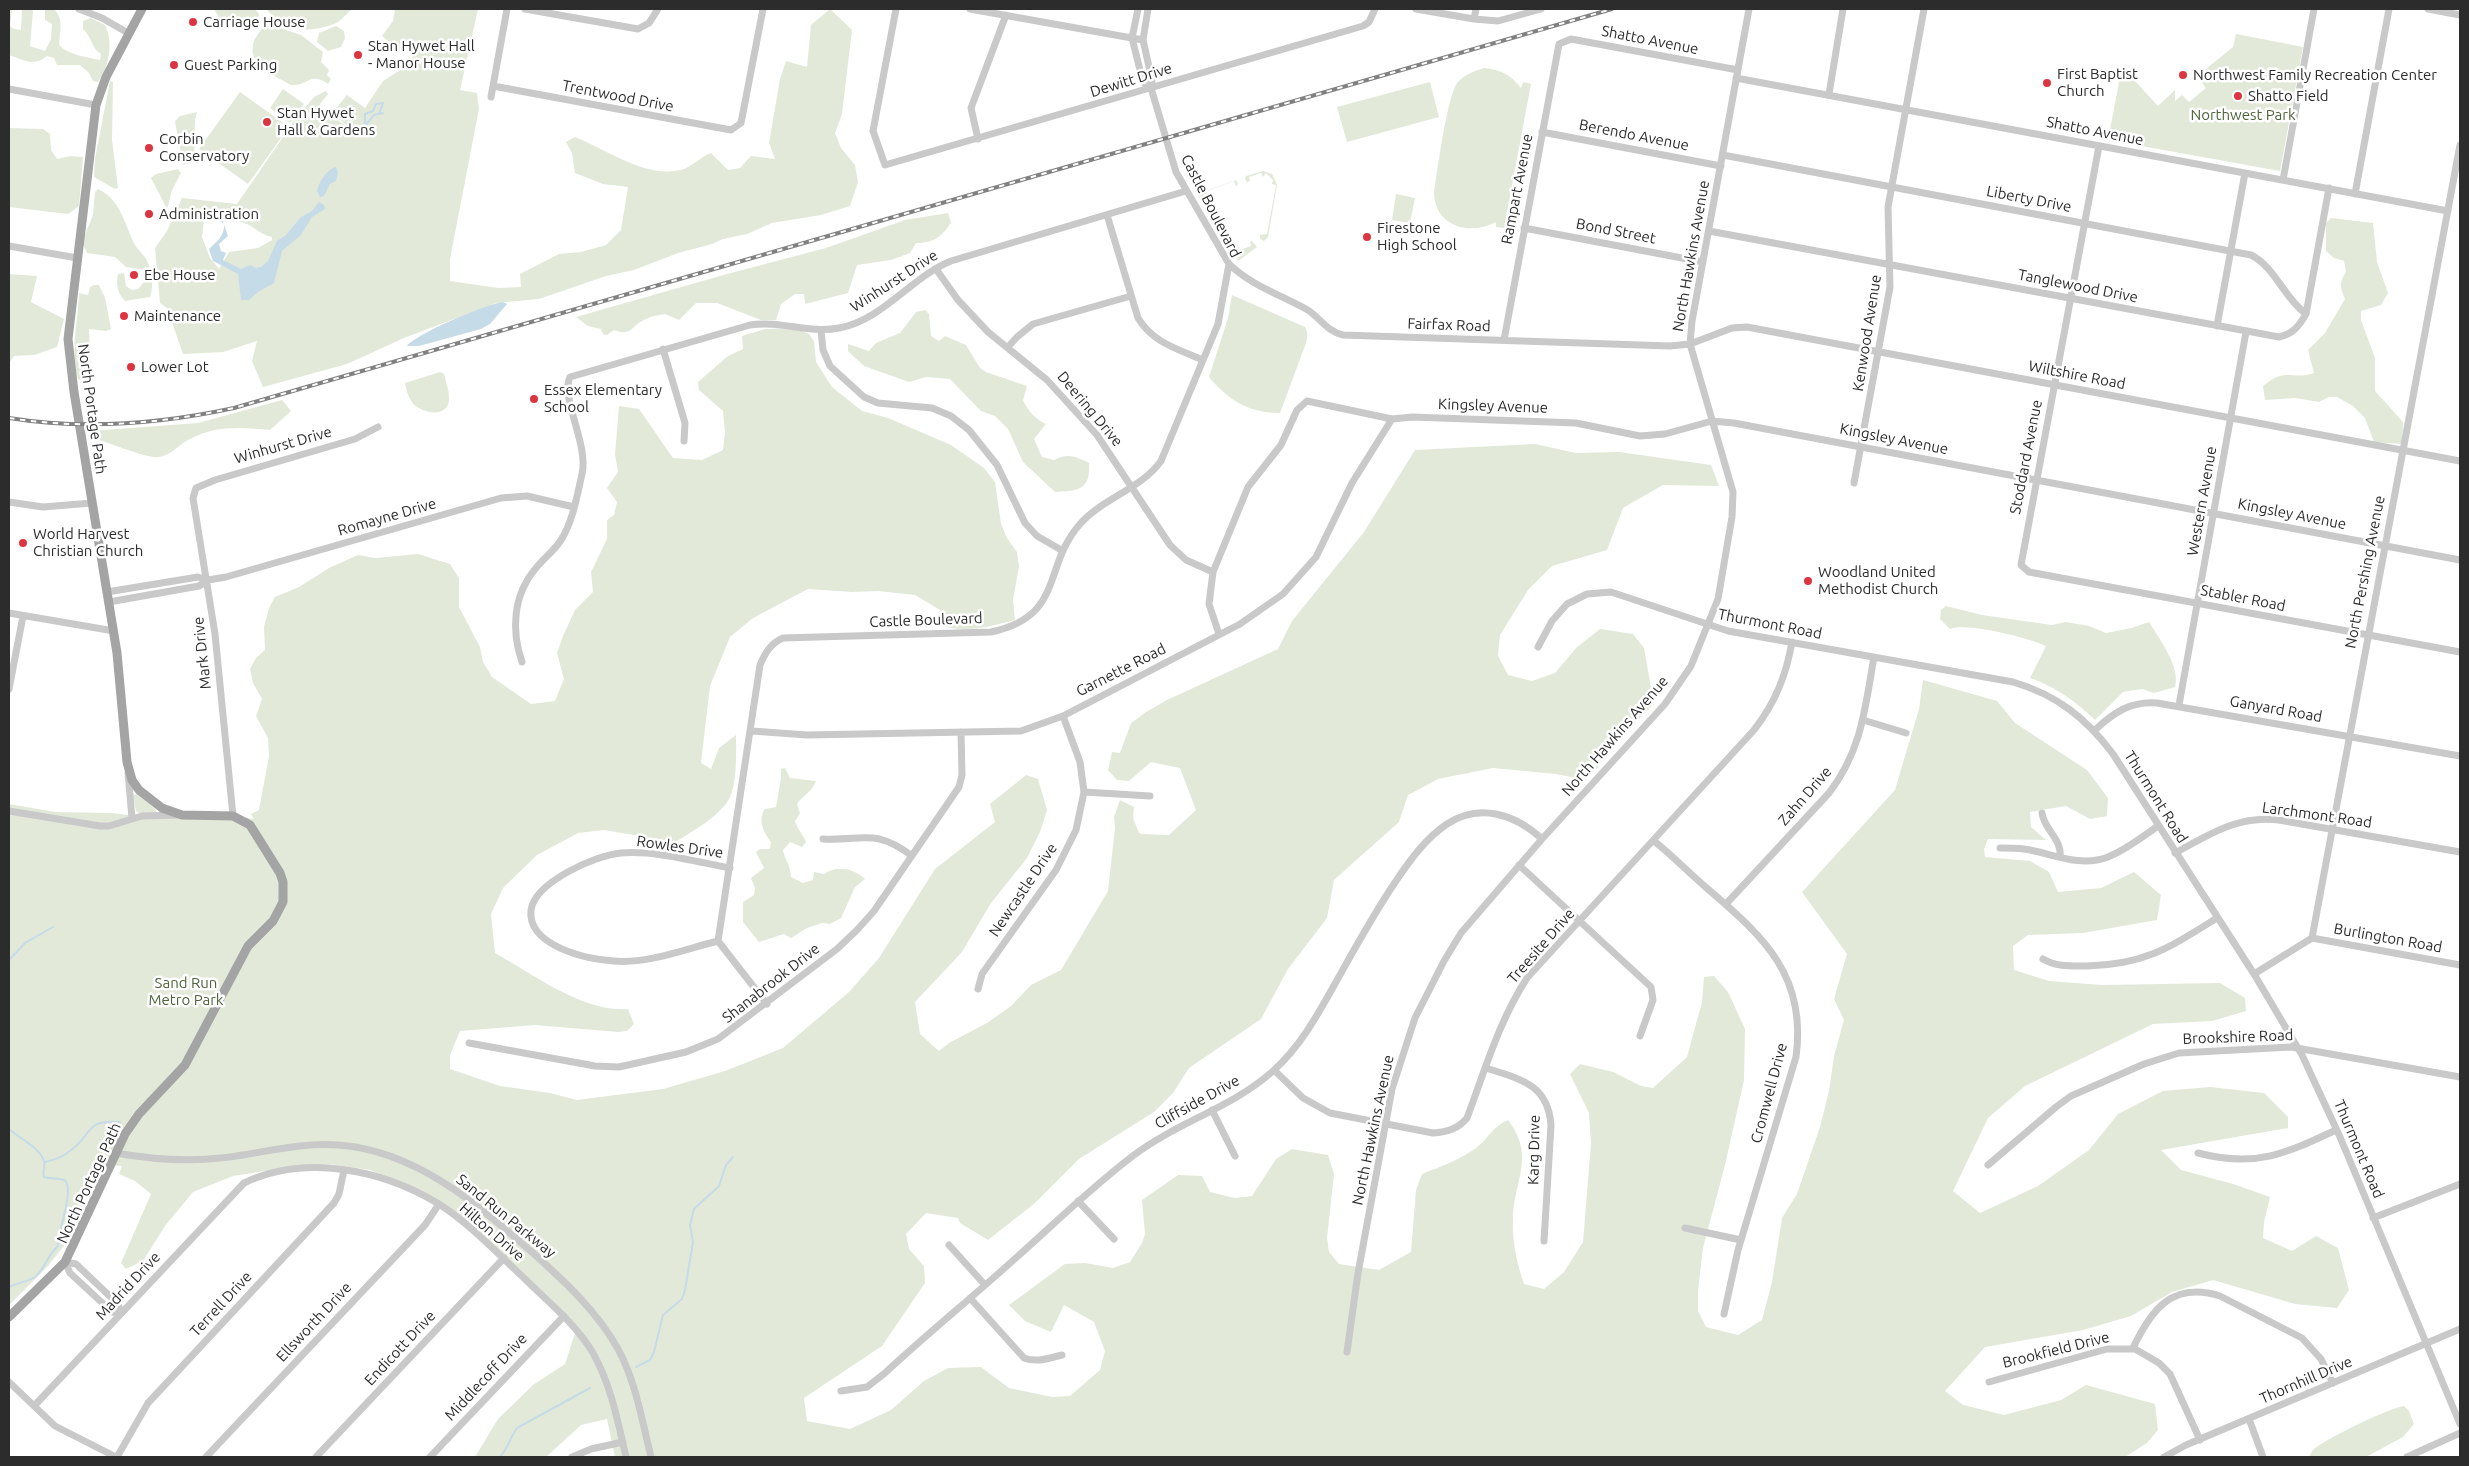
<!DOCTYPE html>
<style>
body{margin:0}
#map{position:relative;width:2469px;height:1466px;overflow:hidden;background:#fff;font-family:Ubuntu,sans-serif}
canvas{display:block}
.frame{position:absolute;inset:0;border:10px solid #2c2c2c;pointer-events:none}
</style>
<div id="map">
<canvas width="2469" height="1466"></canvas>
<div class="frame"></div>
</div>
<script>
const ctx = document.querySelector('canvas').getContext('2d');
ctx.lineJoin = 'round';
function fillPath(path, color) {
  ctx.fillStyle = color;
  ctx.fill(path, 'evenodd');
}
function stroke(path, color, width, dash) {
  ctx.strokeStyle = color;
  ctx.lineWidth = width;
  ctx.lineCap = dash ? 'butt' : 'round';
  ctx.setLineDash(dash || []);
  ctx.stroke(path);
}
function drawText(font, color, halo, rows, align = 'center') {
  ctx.font = font + ' Ubuntu,sans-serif';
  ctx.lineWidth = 5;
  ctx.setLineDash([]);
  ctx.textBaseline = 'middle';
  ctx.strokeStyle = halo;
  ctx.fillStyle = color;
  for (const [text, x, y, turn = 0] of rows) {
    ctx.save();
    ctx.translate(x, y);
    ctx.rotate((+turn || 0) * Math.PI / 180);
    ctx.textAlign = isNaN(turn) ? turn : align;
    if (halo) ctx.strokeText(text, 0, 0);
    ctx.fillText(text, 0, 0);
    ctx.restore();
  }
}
fillPath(new Path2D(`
 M9 9H12L10 26 14 29 21 30 22 9H31L33 11 30 46 45 51 51 39 52 24 45 20V10L54 9C64 19 60 32 59 45 68 55 87 57 100 60L101 54C91 48 92 37 83 29V21L91 18 105 25C114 42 109 67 98 82L93 81 89 73 80 65H57L54 58 47 56C34 67 24 60 9 55Z
 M214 9H255L259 14 257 25 223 19 219 17Z
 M266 9H352C347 13 340 22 334 24 308 34 286 31 266 9Z
 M395 9H478L460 90 477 93 479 109 450 259V281L498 288 521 287 520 274 559 254 581 252 606 245 621 230 628 187 603 184 575 173 572 153 566 142 575 137C608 150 644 178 681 170 690 168 702 156 711 153L728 170 740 168 751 156 775 159 769 143 780 79 786 61 807 67 811 25 830 9 852 30 842 114 835 133 841 148 855 165 858 182 850 206 821 215 772 223 747 234 723 239 712 244 678 253 634 270 606 276 539 299 496 303 404 338 347 364 263 387 252 361 257 341 223 352 183 354 167 308 160 303 155 248 167 231 182 198 237 204 294 121 314 97 326 91 328 94 320 104 321 109 351 129 332 113 347 95 365 108 383 81 408 65 418 46V42H412L403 53 382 36 393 21ZM231 216 235 221C254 223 257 234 272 237V240L258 248 229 252 219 269 210 258 202 237 204 221Z
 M274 26 301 35 323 52 321 62 329 70 327 75 331 79 328 84C309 71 308 87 291 85 277 77 248 65 253 45 254 38 259 33 263 27Z
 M336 26 344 31 345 38 341 47 328 51 317 42 319 33Z
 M2236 34 2303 47 2280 171 2108 140 2122 67 2158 106 2175 90V101L2182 95 2189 102 2206 88 2200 80 2205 76 2201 73 2233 47Z
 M1484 68C1501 70 1510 74 1521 88L1523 82 1531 84 1504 228 1496 227V222C1470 236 1436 227 1434 194 1437 172 1447 98 1457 83 1464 75 1474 71 1484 68Z
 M110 81 113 82 112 140 118 188 115 189 94 177 95 159Z
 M1430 82 1439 117 1347 142 1337 107Z
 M283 89 304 104 290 123 270 108Z
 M240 92 289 127 248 184 199 149Z
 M197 112C191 129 200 148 189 163L183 165 175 121 180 116Z
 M9 128 43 129 50 134 51 150 57 159 71 156 83 157 79 206 68 214 9 207Z
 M178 169 181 173 172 190 167 209 151 178 156 174Z
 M1263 171 1272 174 1277 185 1268 237 1264 241 1260 239V235L1267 234 1276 185 1272 184 1273 180 1266 173 1263 177 1261 173 1249 177 1250 181 1247 182 1245 179 1246 176Z
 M1236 180 1238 184 1236 186 1234 181 1207 191V197L1203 199 1231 246 1237 244 1240 250 1251 246 1250 242 1252 241 1257 247 1238 261 1197 194Z
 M98 189C121 200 124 223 134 243 136 248 140 251 144 256 151 265 155 285 150 297L125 301C117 293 116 284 118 274L124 273 126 286 132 290 138 289 144 282 145 270 126 267 115 257 87 253 82 242 93 215 95 192Z
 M1396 194 1415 198 1410 223 1392 220Z
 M948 213 951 223C941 237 934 243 916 243L910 253 891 260 857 265 848 293 805 304 804 294H795L781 304 776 320H761L717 303H696L679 320 665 314C659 315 652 316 646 319 631 325 633 337 614 330L607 335 603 334 601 329 588 326 576 317 727 274 826 248 905 220Z
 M2331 218 2373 223 2377 262 2388 293 2381 305 2361 311V320L2375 358V391L2403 422 2402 444 2374 442 2365 418 2353 406 2337 397H2329L2319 402 2295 398 2265 400 2263 386C2286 366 2293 381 2314 373L2308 350 2325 333 2345 299C2340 287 2339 283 2346 272L2344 261 2334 258 2326 251V223Z
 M9 274 37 276 31 302 64 319 57 347 34 355 14 356 9 363Z
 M94 285H99L105 298 111 329 106 331 89 329 91 369 88 384 78 379C70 347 78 325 79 293L88 295 90 287Z
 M1232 295 1305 327C1308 333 1308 336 1306 343L1280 413C1249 413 1228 400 1209 377L1228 318Z
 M925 310 929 314 931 336 939 341 945 336 966 345 980 368 986 372 1027 386 1023 400C1028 411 1035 419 1046 424L1034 439 1042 457 1054 460C1067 453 1076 456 1089 463 1091 490 1078 491 1055 492L1023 462 1008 429 995 416 981 411 950 379 926 377 909 382 864 366 848 351V344L869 351 876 343 900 333 916 312Z
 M795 328 809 334 814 341 816 362 832 387 862 411 888 418 951 445 984 468 995 482 1001 524 1007 538 1017 552 1019 566 1013 600 1015 620C993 625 964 635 942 625L940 610 915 595 878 591 852 592 808 589 753 618 730 637 710 686 701 763 711 769 719 748 736 735C736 753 738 789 726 804 713 820 692 832 675 842L604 830 578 833 537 855 503 888 491 914 495 953C533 974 584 1013 628 1009L634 1024 627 1031 618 1032 535 1025 460 1031 450 1055V1069L500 1086 550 1093 577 1100 663 1089 725 1071 783 1048 849 992 879 958 935 869 995 822 990 804 1026 775 1038 779 1047 810 1040 832 1027 858 991 903 962 952 915 1002 920 1034 939 1051 949 1043 987 1023 1011 1006 1031 985 1061 970 1108 891 1115 828 1114 817 1120 800 1134 807 1133 818 1139 833 1142 834 1169 835 1196 810 1180 768 1151 762 1129 781 1117 780 1108 770 1112 752 1120 753 1131 723 1146 712 1167 700 1278 649 1292 621 1364 532 1415 450 1535 444 1576 453 1619 452 1711 465 1719 486 1663 485 1623 508 1607 550 1552 566 1528 590 1500 635 1498 656 1508 675 1532 681 1555 673 1576 648 1600 629 1633 634 1644 648 1654 704 1608 750 1597 769 1581 779 1556 774 1493 768 1438 779 1408 795 1399 822 1334 880 1327 918 1288 969 1261 1019 1189 1068 1173 1093 1154 1112 1079 1159 1035 1203 988 1240 960 1223 958 1218 926 1213 906 1234 909 1249 924 1266 925 1283 882 1346 804 1398 807 1421 850 1429 891 1410 924 1381 948 1368 981 1367 1009 1388 1052 1397 1070 1396 1100 1370 1105 1351 1094 1322 1064 1305 1051 1332 1025 1321 1009 1305 1065 1264 1085 1263 1113 1268 1130 1262 1142 1243 1145 1234 1142 1200 1178 1175 1202 1176 1210 1192 1235 1198 1252 1196 1276 1159 1292 1149 1328 1155 1334 1174 1327 1238 1329 1252 1339 1264 1379 1270 1411 1252 1416 1190 1422 1174C1440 1167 1459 1160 1476 1148 1488 1139 1493 1126 1508 1120 1536 1157 1514 1179 1513 1219 1512 1241 1517 1264 1524 1284L1544 1289 1564 1272 1583 1242 1591 1143 1589 1113 1570 1074 1580 1064 1613 1072 1641 1086 1653 1088 1687 1057 1702 1002 1704 977 1714 976 1728 992 1745 1029 1744 1080 1725 1165 1703 1248 1698 1291V1311L1706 1327 1738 1335 1762 1320 1772 1282 1782 1218 1797 1194 1820 1127 1829 1091 1834 1056 1844 1020 1834 999 1847 954 1802 892 1895 790 1919 709 1923 680 1997 701 2015 723 2087 770 2108 798 2107 816 2090 819 2066 806 2030 812 2031 827 2046 840 1988 839 1984 849 1985 857 2030 861 2049 872 2058 892 2101 888 2134 872 2161 895 2157 920 2083 933 2028 935 2013 946 2014 970 2049 981 2102 985 2220 983 2245 998 2246 1011 2212 1021 2153 1024 2025 1086 1988 1118 1953 1191 1980 1213 2038 1186 2089 1150 2118 1114 2163 1091 2210 1087 2264 1093 2288 1117V1128L2161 1150 2181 1170 2233 1184 2270 1197 2264 1222 2263 1238 2292 1251 2316 1236 2338 1248 2349 1290 2337 1308 2295 1304 2213 1280 2172 1292 2131 1316 2083 1330 1985 1347 1945 1391 1963 1405 2004 1415 2061 1400 2086 1385 2155 1404 2158 1430 2147 1443 2125 1457H615L607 1419 581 1425 546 1457H475L498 1419 533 1385 565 1364 577 1327 526 1276 427 1195 370 1170 330 1164 285 1168 233 1176 193 1192 165 1226 143 1261 126 1269 121 1263 151 1194 135 1181 119 1174 122 1166 101 1164 67 1242 47 1267 9 1305V804L55 812 112 813 143 817 233 816 254 819 251 814 259 810 269 756 268 738 256 716 262 699 253 683 250 669 256 658 265 650 264 627 269 608 275 597 299 587 329 568 358 555 376 558 418 554 450 564 459 578V607L480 647 483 662 492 677 531 704 555 701 564 679 557 653 563 636 575 610 593 592 591 572 607 539V520L614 515 617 502 607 488 618 472 615 454 619 406 639 409 673 458 702 460 723 450 725 433 723 411 699 390 698 382 728 356 743 349 742 336 765 329Z
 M440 372 444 374C446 382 450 393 449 401 446 420 418 412 411 401 408 396 406 389 405 383Z
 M282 400 291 411 270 430C241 427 214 425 188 440 177 446 172 455 159 457 147 459 108 442 93 438L91 431 198 423Z
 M1946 606 1982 615 2052 625 2066 622 2089 626 2106 633 2132 628 2149 622C2159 639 2181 667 2175 687L2154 693 2142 689 2123 692 2095 720C2075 701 2056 687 2030 678L2046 646C2029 638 1967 622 1950 629L1940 619 1941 610Z
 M785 768 790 778 816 781C813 791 803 795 797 804L800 813 795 821C797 829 803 834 806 842L802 847 790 842 783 850C785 861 790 863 791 877L803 883 813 880 814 872 824 874C836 865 854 868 865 879L855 887 841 918 830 924 822 923 807 928 791 938 784 934 759 942 743 922V902L754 895 755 888 751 878 764 868 756 852 760 849H770L771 842C764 833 757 820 765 809L776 807 781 778V769Z
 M137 793 156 810V813L141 814 136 811 133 796Z
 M2404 1406 2409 1411 2414 1424 2403 1437 2366 1457H2309C2309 1457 2312 1451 2313 1450 2323 1440 2389 1408 2404 1406Z`), '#e2e9d9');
fillPath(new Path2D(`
 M336 167 338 172 336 181 330 184 324 196 320 197 317 191C319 182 327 169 336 167Z
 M319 202 324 205 325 209 312 217 301 235 282 251 274 283 258 292 249 300H241L238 274 213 261 209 249C216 242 225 236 224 224L217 219 204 220C203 207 217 205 225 212L222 219 228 236 219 244 221 251 226 253 223 260 241 269 250 265 256 268 261 267 268 261 277 241 286 235 301 217 312 211Z
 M503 302 507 304 490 324 481 329 419 346H407C416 334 486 304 503 302Z`), '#c6dbe8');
stroke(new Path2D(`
 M379 114 383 103 376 104 373 111 365 114V126L374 115 383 113
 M9 960 25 943 53 927
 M9 1129C20 1139 38 1146 44 1161 46 1166 42 1171 44 1177 50 1179 59 1178 64 1180 76 1186 57 1234 58 1246 47 1255 46 1268 35 1277 27 1282 17 1283 9 1287
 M45 1162C54 1160 63 1157 70 1151 93 1135 84 1119 120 1122
 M636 1367 650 1360 654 1352 663 1315 682 1299 685 1290 693 1242 690 1225 694 1209 719 1186 726 1165 733 1157
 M500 1457C508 1448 510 1438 517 1428L590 1388`), '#c6dbe8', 2);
stroke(new Path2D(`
 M79 9 102 18 128 33
 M525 9 638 29 649 23 658 9
 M896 9 873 131 885 165 1363 26 1369 22 1375 9
 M970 9 1143 40
 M1138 9 1132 38 1143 82 1151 88
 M1416 9 1474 19 1498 21 1541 9
 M2428 9 2460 15
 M1474 19 1476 9
 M1736 78 2448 211
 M493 86 731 130 741 123 763 9
 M9 89 96 105
 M1829 94 1843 9
 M491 97 507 9
 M1542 132 1721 166
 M978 139 971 108 1006 15
 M2099 146 2021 565 2029 572 2460 652
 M1723 155 2251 255C2275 267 2284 298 2306 314
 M2283 180 2314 9
 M2355 194 2389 9
 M1107 215 1138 318C1153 343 1178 349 1203 360
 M1524 228 1703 262
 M1709 231 2279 337C2293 334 2299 326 2306 314L2329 188
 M9 246 77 258
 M1229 264C1252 286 1279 294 1306 309 1320 317 1326 331 1343 335L1670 346 1690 344 1732 328 1747 327 2460 461
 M936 269 958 300 988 332 1047 380 1097 435 1170 545 1186 560 1213 572
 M2217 326 2245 173
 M821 330 823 350 830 366 864 397 878 403 932 408 951 416 969 430 997 465 1025 523 1037 536 1063 551
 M1504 340 1559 44 1571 39 1738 70
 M1008 347 1017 337 1033 324 1131 296
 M663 349 685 423 684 441
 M1854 483 1890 287 1888 207 1924 9
 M9 502 43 507 92 503
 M107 592 198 577 208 580 226 577 501 498 527 496 574 507
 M109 602 199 586 208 580
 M9 613 114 631
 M1219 634 1209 604 1213 572 1248 487 1281 445 1297 410 1307 401 1392 419 1412 417 1576 423 1640 436 1665 434 1712 421 1734 423 2460 560
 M1538 647 1552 621 1567 604 1587 594 1611 592 1728 631 2013 682C2057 695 2086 718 2113 754L2254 974 2302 1055 2340 1137 2460 1424
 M522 662C511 630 513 595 536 568 544 558 554 551 561 540 573 521 577 496 582 474 589 445 560 397 570 377L750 325C781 320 809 334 839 328 883 320 911 277 951 261L1186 191
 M9 689 23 616
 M2179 705 2246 332
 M1863 720 1906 733
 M2095 730C2114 712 2131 701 2157 703L2460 756
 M752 731 807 735 1021 731 1063 716 1240 624 1283 594 1316 557 1352 483 1392 419
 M128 773 132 818
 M1084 792 1150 796
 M9 811 100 826H109L142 816 178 815
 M2042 813C2044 830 2062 838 2060 857
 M233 816 215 634 193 498 196 488 215 480 355 439 378 427
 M823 839C864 841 875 828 912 856
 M1654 841C1673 856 1690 874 1709 890 1765 938 1807 977 1796 1057L1738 1250 1724 1314
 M2000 848C2008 848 2016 848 2024 849 2052 853 2079 868 2108 857 2126 850 2142 837 2158 826
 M2175 853C2210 834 2238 815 2279 820L2460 852
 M1519 865 1651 987 1653 1000 1640 1036
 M1726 904 1829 793C1862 750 1865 708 1874 657
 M2312 938 2460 965
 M718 941C685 949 648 964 614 961 588 960 527 946 531 910 535 882 596 855 621 853 654 850 697 862 730 868
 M2043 959C2056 967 2071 966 2087 966 2145 965 2170 947 2217 918
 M2254 974 2312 938 2460 145
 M978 989 982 974 1056 870 1076 830 1084 792 1080 762 1063 716
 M767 1004 718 941 760 665C765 653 771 643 783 638L991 632C1065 616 1042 567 1080 524 1103 498 1141 489 1161 461L1218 324 1229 264 1176 172 1151 88 1152 80 1143 40 1148 9
 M469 1043 595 1066 619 1067 686 1052 718 1039 837 949 857 930 874 911 959 787 962 775 961 732
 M1486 1068C1520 1079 1548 1084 1551 1125L1544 1241
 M1274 1070 1303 1098 1330 1113 1433 1133C1447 1132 1458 1129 1467 1118 1485 1070 1499 1021 1527 978L1754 730C1775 703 1786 676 1792 642
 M1212 1110 1235 1156
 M115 1153C150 1159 186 1162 221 1158 260 1154 298 1142 338 1145 415 1150 477 1204 533 1253 564 1281 597 1311 618 1349 636 1382 642 1421 651 1457
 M2198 1153C2255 1168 2285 1154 2336 1130
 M1988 1165 2056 1107 2071 1096 2144 1064 2179 1053 2291 1047 2460 1077
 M1078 1201 1114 1239
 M2373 1218 2460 1184
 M1685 1228 1741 1240
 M949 1245 985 1285
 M65 1262 76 1264 118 1304 121 1313
 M65 1262 70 1273 112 1312 121 1313
 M970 1298 1024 1358C1037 1363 1049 1358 1062 1355
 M2133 1348C2151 1310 2172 1281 2220 1296L2302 1338 2321 1359 2333 1383
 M1347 1352 1358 1273 1392 1089 1415 1018 1444 961 1461 933 1542 839 1665 704 1691 666 1718 599 1732 517 1733 492 1690 344 1692 321 1749 9
 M9 1382 55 1426 116 1457
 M1989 1382 2107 1349H2135L2159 1363 2170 1374 2200 1440
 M841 1391 867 1387 885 1373C928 1333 974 1296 1018 1256 1056 1222 1093 1186 1134 1155 1178 1122 1233 1107 1273 1071 1301 1046 1318 1014 1336 982 1355 948 1374 913 1396 881 1410 860 1426 838 1447 824 1480 802 1516 815 1542 839
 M35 1405 244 1183C306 1154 381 1169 439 1204 470 1224 497 1253 524 1278 548 1302 576 1324 593 1353 611 1385 618 1422 626 1457
 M2249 1419 2263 1457
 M117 1457 148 1403 334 1203 339 1194 344 1170
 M206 1457 425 1225 439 1204
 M316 1457 504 1258
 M430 1457 564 1316
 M572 1457 591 1449 623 1442
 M2164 1457 2186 1445 2460 1329
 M2407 1457 2460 1433`), '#c9c9c9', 7);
stroke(new Path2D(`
 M9 1317 65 1262 125 1134 139 1114 185 1065 248 946 273 921 283 902V882L280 873 250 825 233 816 182 815 162 808 139 790 132 780 127 762 117 653 74 392 68 339 96 105 106 77 142 9`), '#a4a4a4', 9);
const rail = new Path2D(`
 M9 418C84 430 160 424 234 408L1612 9`);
stroke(rail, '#818181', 4);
stroke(rail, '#fff', 2, [5.5]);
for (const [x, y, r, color] of [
 [193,22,5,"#db3542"],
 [358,55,5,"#db3542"],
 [174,65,5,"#db3542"],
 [2183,75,5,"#db3542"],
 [2047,83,5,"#db3542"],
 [2238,96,5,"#db3542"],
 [267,122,5,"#db3542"],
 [149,148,5,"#db3542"],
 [149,214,5,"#db3542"],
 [1367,237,5,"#db3542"],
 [134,275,5,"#db3542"],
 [124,316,5,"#db3542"],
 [131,367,5,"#db3542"],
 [534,399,5,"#db3542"],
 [23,543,5,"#db3542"],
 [1808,581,5,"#db3542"]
]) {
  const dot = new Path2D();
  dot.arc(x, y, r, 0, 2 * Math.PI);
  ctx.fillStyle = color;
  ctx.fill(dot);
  stroke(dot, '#fff', 2);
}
drawText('15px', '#2c2c2c', '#fff', [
 ["Carriage House",203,22],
 ["Stan Hywet Hall",368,46],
 ["- Manor House",368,63],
 ["Guest Parking",184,65],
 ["First Baptist",2057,74],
 ["Church",2057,91],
 ["Northwest Family Recreation Center",2193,75],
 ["Shatto Field",2248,96],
 ["Stan Hywet",277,113],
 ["Hall & Gardens",277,130],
 ["Corbin",159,139],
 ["Conservatory",159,156],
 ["Administration",159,214],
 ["Firestone",1377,228],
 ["High School",1377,245],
 ["Ebe House",144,275],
 ["Maintenance",134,316],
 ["Lower Lot",141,367],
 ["Essex Elementary",544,390],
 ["School",544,407],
 ["World Harvest",33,534],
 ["Christian Church",33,551],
 ["Woodland United",1818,572],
 ["Methodist Church",1818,589]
], 'left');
drawText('15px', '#2c2c2c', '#fff', [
 ["Shatto Avenue",1650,40,11],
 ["Dewitt Drive",1131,80,-17],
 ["Trentwood Drive",618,96,11],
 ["Shatto Avenue",2095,131,11],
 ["Berendo Avenue",1634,135,11],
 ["Rampart Avenue",1517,189,-79],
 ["Liberty Drive",2029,199,11],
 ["Castle Boulevard",1211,206,63],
 ["Bond Street",1616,231,11],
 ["North Hawkins Avenue",1691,256,-80],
 ["Winhurst Drive",894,281,-33],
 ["Tanglewood Drive",2078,286,11],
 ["Fairfax Road",1449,325,2],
 ["Kenwood Avenue",1867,333,-81],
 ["Wiltshire Road",2077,375,11],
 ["Kingsley Avenue",1493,406,2],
 ["North Portage Path",92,409,82],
 ["Deering Drive",1090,409,50],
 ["Kingsley Avenue",1894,439,11],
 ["Winhurst Drive",283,445,-16],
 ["Stoddard Avenue",2026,457,-79],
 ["Western Avenue",2202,501,-80],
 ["Kingsley Avenue",2292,514,11],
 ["Romayne Drive",387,517,-16],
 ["North Pershing Avenue",2365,572,-79],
 ["Stabler Road",2243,598,11],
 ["Castle Boulevard",926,620,-2],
 ["Thurmont Road",1770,624,11],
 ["Mark Drive",202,653,-96],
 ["Garnette Road",1121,670,-27],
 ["Ganyard Road",2276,709,10],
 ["North Hawkins Avenue",1615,736,-49],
 ["Zahn Drive",1805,796,-49],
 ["Thurmont Road",2156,797,58],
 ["Larchmont Road",2317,815,8],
 ["Rowles Drive",680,847,8],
 ["Newcastle Drive",1023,890,-56],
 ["Burlington Road",2388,938,10],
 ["Treesite Drive",1541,946,-49],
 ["Shanabrook Drive",771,983,-38],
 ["Brookshire Road",2238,1037,-2],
 ["Cromwell Drive",1769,1093,-75],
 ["Cliffside Drive",1197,1102,-29],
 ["North Hawkins Avenue",1373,1130,-78],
 ["Thurmont Road",2359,1149,67],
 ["Karg Drive",1534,1150,-89],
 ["North Portage Path",89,1183,-65],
 ["Sand Run Parkway",506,1216,39],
 ["Hilton Drive",492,1232,41],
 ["Madrid Drive",128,1286,-47],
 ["Terrell Drive",221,1304,-47],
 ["Ellsworth Drive",314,1322,-47],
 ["Endicott Drive",400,1348,-47],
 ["Brookfield Drive",2056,1350,-14],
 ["Middlecoff Drive",486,1377,-47],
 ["Thornhill Drive",2306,1380,-23]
]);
drawText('15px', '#4f643c', '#fff', [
 ["Northwest Park",2243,115],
 ["Sand Run",186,983],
 ["Metro Park",186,1000]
]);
</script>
